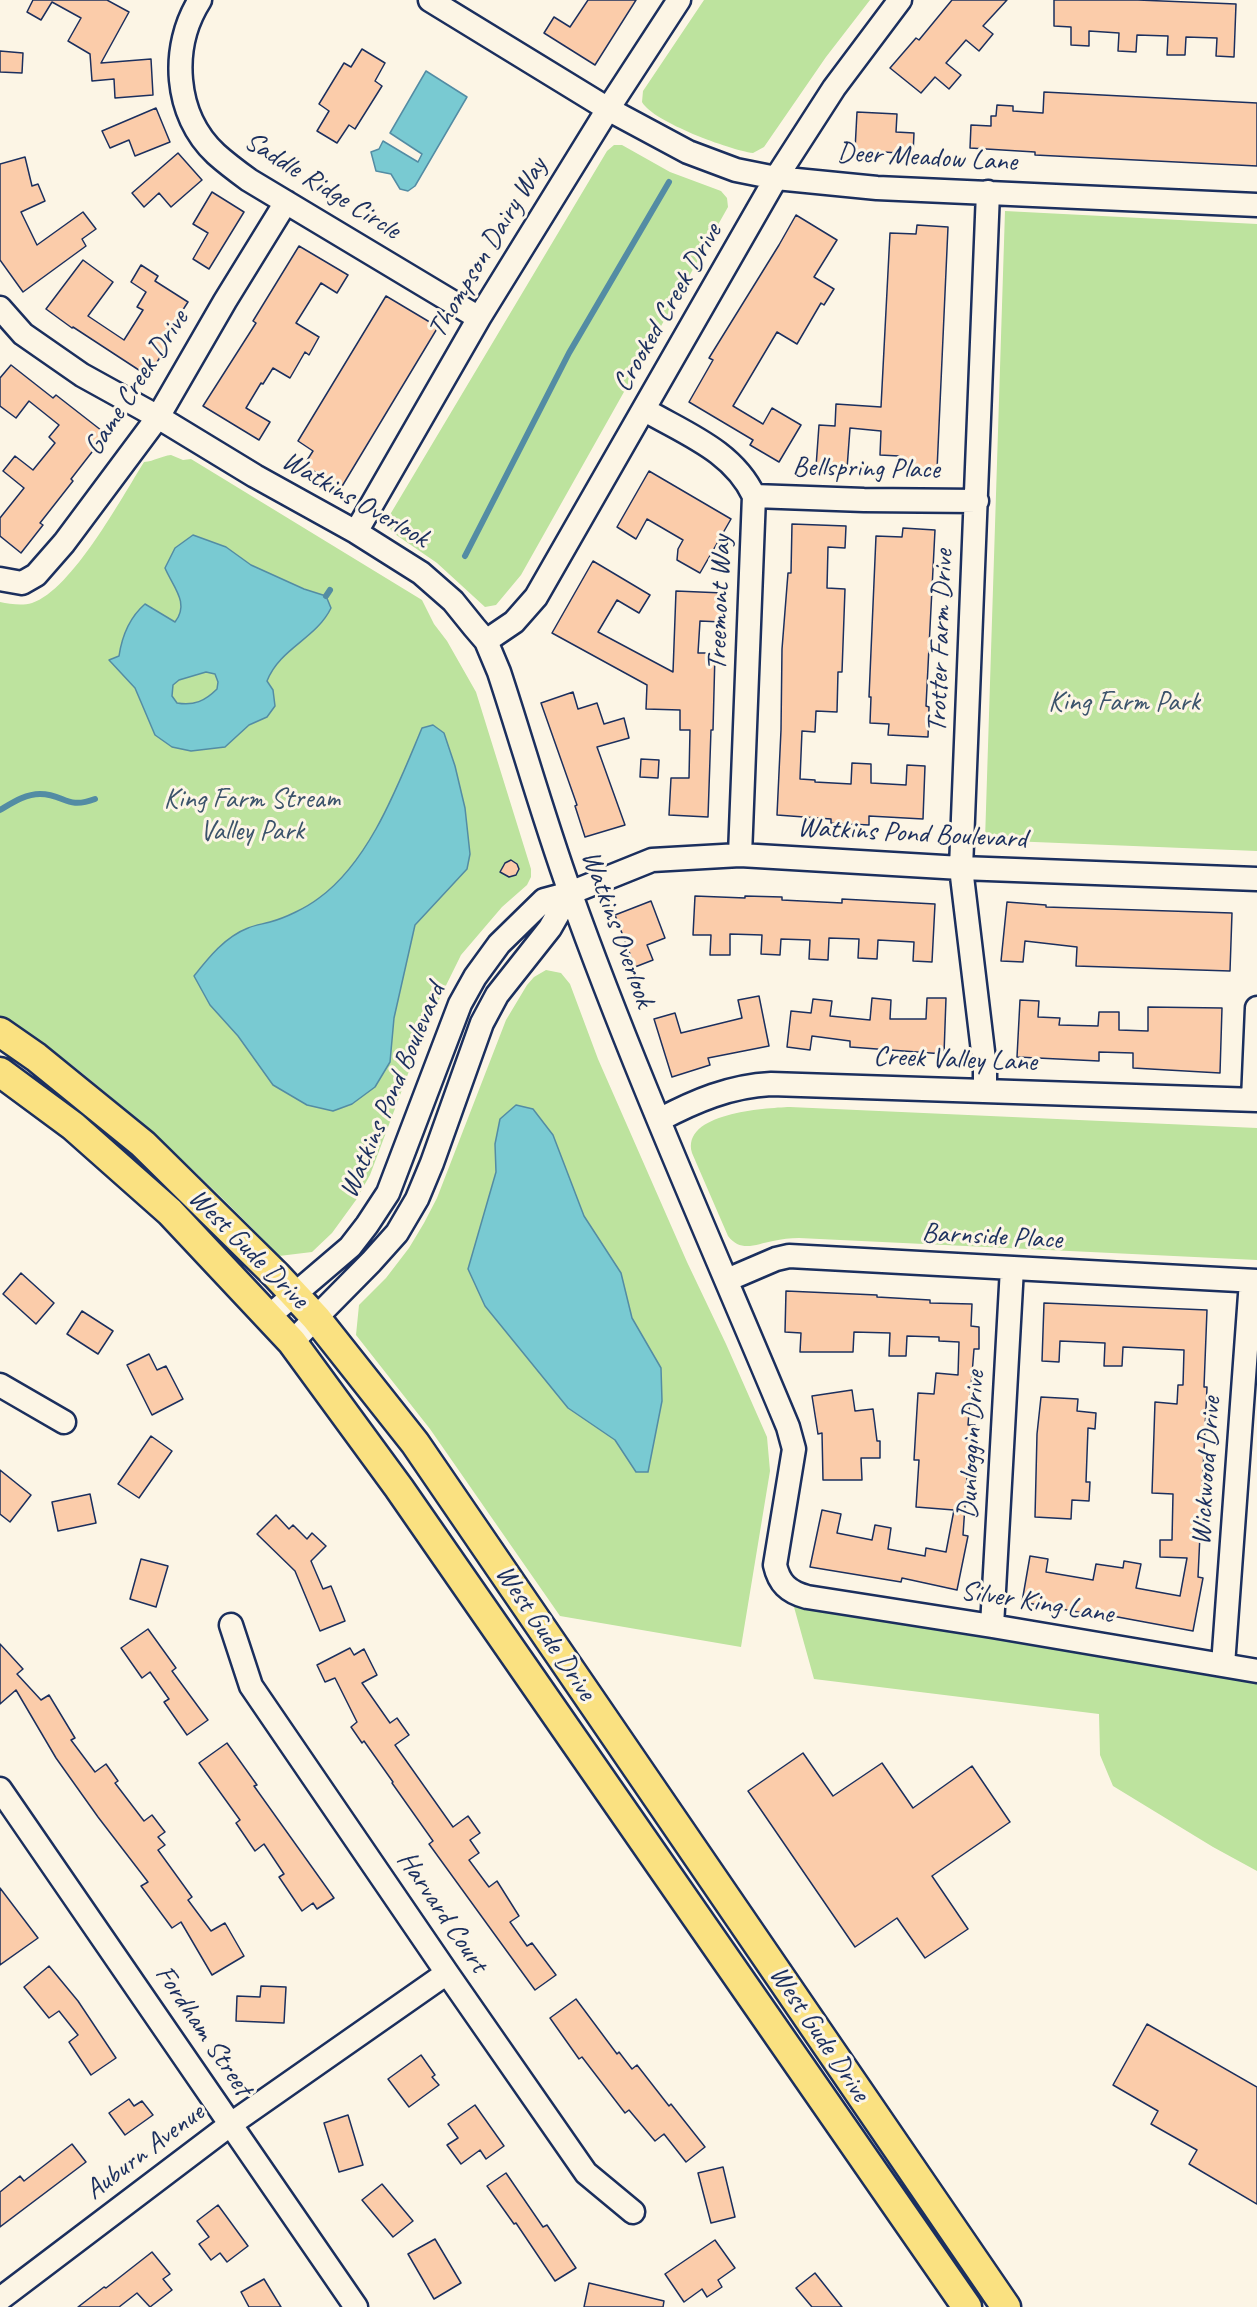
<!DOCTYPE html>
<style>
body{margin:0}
canvas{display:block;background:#fcf5e5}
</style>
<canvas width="1257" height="2307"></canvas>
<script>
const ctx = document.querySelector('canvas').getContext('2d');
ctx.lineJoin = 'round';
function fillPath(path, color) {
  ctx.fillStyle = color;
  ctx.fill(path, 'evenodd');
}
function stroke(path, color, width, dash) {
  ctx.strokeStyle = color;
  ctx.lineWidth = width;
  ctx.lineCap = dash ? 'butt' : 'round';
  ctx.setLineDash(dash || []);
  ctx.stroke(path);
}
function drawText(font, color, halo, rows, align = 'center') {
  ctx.font = font + ' Caveat,sans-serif';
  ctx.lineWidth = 6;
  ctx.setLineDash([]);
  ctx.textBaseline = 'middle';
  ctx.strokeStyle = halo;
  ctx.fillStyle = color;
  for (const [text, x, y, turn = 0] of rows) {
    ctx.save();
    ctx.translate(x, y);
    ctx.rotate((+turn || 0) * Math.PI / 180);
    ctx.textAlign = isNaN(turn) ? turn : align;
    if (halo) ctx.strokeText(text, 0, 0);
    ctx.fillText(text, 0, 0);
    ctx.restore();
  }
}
fillPath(new Path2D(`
 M704 0H870L826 57 764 147 753 153C730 150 653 122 642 102L643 91Z
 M614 145H622L670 172 721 191 727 198 728 207 521 575 496 605 485 607 437 563 392 532 388 525V518L607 151Z
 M1005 211 1257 224V851L985 840Z
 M171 455 183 460 191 459 422 600 434 624 447 641 476 692 531 869V877L527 885 502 907 461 955 426 1026 370 1175 356 1200 332 1233 312 1252 279 1256C207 1180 130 1109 46 1045L36 1057 0 1032V602C10 604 22 606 32 603 72 590 122 497 144 462 155 461 161 456 171 455Z
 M546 970 561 973 570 984 598 1059 687 1262 726 1344 767 1437 770 1471 741 1647 560 1616 430 1429 356 1335 359 1305 386 1278 409 1248 424 1223 437 1198 506 1020 527 985 534 977Z
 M790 1107 1257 1128V1260L799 1238C790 1238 782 1239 773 1241 756 1244 741 1253 728 1236L692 1153C681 1113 764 1108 790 1107Z
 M807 1597 1257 1671V1871L1213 1847 1113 1786 1100 1755 1099 1714 814 1679 794 1607Z`), '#bde39e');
const water = new Path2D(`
 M426 71 467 97 415 186 408 191 400 189 391 174 376 171 371 152 379 149 383 141 418 162 422 154 390 133Z
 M193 535 226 547 251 565 304 589 326 596 331 608C316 639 280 648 267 681L273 690 275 706 267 717 249 725 225 747 191 751 172 747 155 735 135 688 109 660 119 656C122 636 130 617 145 604L175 622C190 603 173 587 165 568L175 548ZM206 672 215 674 218 682 217 689C205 701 194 706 177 703L172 696 173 685 179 680Z
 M433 725 444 733 455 766 465 808 470 854 467 869 415 925 394 1018 390 1062 375 1087 352 1104 333 1111 307 1105 273 1085 238 1036 210 1005 194 976C209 957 225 937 248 928 255 925 263 924 270 922 285 918 306 908 319 898 370 861 398 785 422 728Z
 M516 1105 533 1109 553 1135 584 1216 621 1273 632 1318 661 1368 662 1401 648 1472H636L615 1440 568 1408 485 1306 468 1269 496 1172 495 1144 500 1119Z`);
fillPath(water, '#79cad2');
stroke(water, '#538ca4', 1.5);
stroke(new Path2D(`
 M465 556 569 353 669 182
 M326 596 330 590
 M0 810C12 803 25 794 40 794 65 794 66 810 95 799`), '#538ca4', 6);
const building = new Path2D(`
 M33 0H107L129 12 101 63 151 59 153 95 115 98 114 79 92 81 90 54 68 41 81 18 52 2 41 20 27 12Z
 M588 0H636L595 65 544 33 554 17 570 27Z
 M952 0H1007L983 26 993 34 979 51 966 40 946 63 961 75 949 89 935 77 921 93 890 68 916 38 919 40Z
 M1054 0H1138L1236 4 1234 57 1216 56 1217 38 1186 37 1185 55H1167L1168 36 1137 35 1136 52 1118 51 1119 33 1089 31V46L1071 45V27L1054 26Z
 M362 49 385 63 375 81 382 86 355 129 349 125 337 143 317 131 329 111 319 104 344 63 351 67Z
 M0 51 23 53 22 73 0 72Z
 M1044 92 1257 103V166L1035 155V152L970 148 971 125 991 126V116H996L997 105 1013 106V111L1043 113Z
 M156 108 170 142 135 156 129 140 110 148 102 131Z
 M857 112 897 114 896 132 914 133 913 154 855 150Z
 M178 153 202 180 171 207 159 193 144 207 132 193Z
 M25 157 32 186 38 184 45 201 21 212 37 245 83 212 96 229 82 239 86 246 23 292 0 260V164Z
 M212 192 244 212 209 269 193 259 208 233 193 224Z
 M796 215 837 240 814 277 834 289 824 305 821 303 797 344 777 332 733 406 763 424 772 408 801 425 779 462 750 445 753 440 689 402 713 360 709 358 779 245Z
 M917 225 948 227 937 470 898 468 899 456 880 455 881 431 850 428 847 469 816 467 819 425 835 426 836 404 881 407 890 233 916 234Z
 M299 246 348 275 337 293 321 283 296 323 319 337 309 355 305 352 290 378 273 368 263 384 261 383 246 408 270 422 259 440 203 406 256 323 253 321Z
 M83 260 113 282 88 316 124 340 143 310 137 307 146 292 131 282 141 265 158 276 155 281 188 302 162 342 168 345 148 376 73 327 72 328 46 309Z
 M386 296 438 327 341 488 304 465 313 451 298 441Z
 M11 365 53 398 56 395 106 434 71 479 73 481 40 523 43 525 21 553 0 536V518L24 488 3 471 15 456 33 470 55 443 49 437 59 425 29 401 16 418 0 406V378Z
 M649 471 731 519 700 573 677 560 678 549 683 540 647 519 636 539 617 527Z
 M792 524 846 526 845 548 828 547 827 588 845 589 842 672H838L837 712 816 711 815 732 802 731 800 779 815 780V782L851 784 852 763 871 764V783L906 785 907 765 925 766 923 819 869 816V825L831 823V819L777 815 781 730 782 649 788 573H791Z
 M903 528 935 530 926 706 929 707 928 737 888 735 889 724 870 723 871 697H869L876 536 902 537Z
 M593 561 650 595 639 613 617 600 598 632 673 672 676 591 723 593 722 622 700 621 698 653H715L713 730H711L708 817 669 815 671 778H689L690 730H680V710L646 709 647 685 552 633Z
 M573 692 578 709 597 703 604 724 624 718 629 738 597 747 625 825 585 837 575 806 577 805 541 703Z
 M641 759 659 760 658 778 640 777Z
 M511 860 517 864 519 869 516 875 509 877 500 872 505 863Z
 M695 896 745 898V896L782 897V900L842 903V899L935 904 932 962 913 961 914 942 878 940 877 959 858 958 859 939 829 938 828 960 809 959 810 940 781 939 780 955 761 954 762 935 730 934V955H710L711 935H693Z
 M651 901 665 938 647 945 653 960 635 967 615 915Z
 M1007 902 1046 905V907L1232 913 1230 971 1076 966 1077 947 1025 941 1023 962 1001 961Z
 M759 996 769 1046 708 1058 710 1065 672 1077 654 1019 675 1013 681 1033 742 1018 738 1000Z
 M872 998 891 1000 890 1019H926L927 998H946L944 1054 850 1047V1041L812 1036 810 1050 787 1047 791 1011 811 1013 813 999 832 1001 830 1016 870 1020Z
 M1020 1000 1039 1001 1038 1017 1060 1018 1059 1025 1098 1026 1099 1012H1119V1030L1148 1031V1007L1222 1008 1220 1073 1133 1068V1053L1099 1052V1061L1017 1057Z
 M21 1273 54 1303 36 1324 3 1294Z
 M786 1291 877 1295V1297L930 1300V1303L972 1304 971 1326 979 1327V1349H974L968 1425H975L974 1463 968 1462 963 1535 968 1536 957 1590 902 1578 901 1582 810 1567 822 1510 841 1514 837 1533 872 1540 875 1525 891 1528 888 1549 925 1556 926 1548 946 1552 954 1510 916 1507 919 1460H914L916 1426 918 1393 934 1394 936 1373 958 1375 959 1342 939 1341V1337L907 1336 906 1356H889L890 1333 854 1332 853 1352H800L801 1333 785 1332Z
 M1044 1303 1207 1310 1204 1387H1207L1198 1577 1203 1578 1193 1631 1107 1615 1106 1617 1022 1602 1030 1556 1048 1559 1046 1572 1093 1580 1096 1564 1123 1568 1124 1561 1141 1564 1136 1588 1180 1596 1187 1558 1160 1557V1540H1172L1173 1494 1152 1493 1155 1402 1177 1404 1178 1385H1183L1184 1350 1123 1347 1122 1366H1104L1105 1343 1060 1341 1059 1362 1042 1361Z
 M82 1311 113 1331 98 1354 67 1334Z
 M149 1354 157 1370 166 1366 183 1399 152 1415 127 1365Z
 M852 1390 855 1411 873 1409 877 1441H880V1458H861L862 1480H823L822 1433 818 1434 812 1396Z
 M1041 1397 1078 1399 1077 1411 1096 1413 1095 1429 1088 1428 1086 1482H1090L1089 1501 1072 1500 1071 1519 1035 1517 1037 1434Z
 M151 1436 172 1451 139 1498 118 1484Z
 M0 1470 31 1495 10 1522 0 1514Z
 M90 1494 96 1523 58 1531 52 1502Z
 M276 1515 289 1529 293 1525 307 1539 312 1533 326 1546 311 1561 323 1589 331 1586 345 1621 320 1631 295 1571 257 1534Z
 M141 1559 168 1566 156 1607 130 1599Z
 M148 1629 176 1668 172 1671 208 1720 187 1735 164 1702 169 1699 150 1672 142 1678 121 1648Z
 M0 1644 23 1669 17 1674 41 1700 49 1695 75 1738 71 1740 95 1772 106 1764 118 1781 115 1783 144 1821 152 1815 165 1832 158 1837 165 1845 158 1850 192 1897 188 1900 211 1931 225 1923 244 1956 212 1975 181 1922 172 1928 141 1886 148 1882 98 1817 56 1758 16 1690 0 1704Z
 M350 1648 354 1655 364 1649 377 1675 362 1683 390 1723 397 1718 409 1735 395 1745 453 1827 468 1816 480 1833 470 1840 479 1853 469 1860 489 1887 497 1881 519 1916 510 1922 527 1946 532 1943 556 1975 535 1990 429 1844 433 1841 392 1783 393 1782 364 1741 362 1743 351 1727 357 1722 335 1678 325 1682 317 1665Z
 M227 1743 257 1785 254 1786 334 1898 317 1909 313 1903 302 1911 279 1877 284 1874 264 1844 255 1851 236 1823 240 1820 199 1763Z
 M803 1753 833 1796 882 1763 913 1808 972 1766 1010 1822 932 1876 968 1929 925 1958 897 1918 855 1947 748 1791Z
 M0 1888 38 1938 0 1965Z
 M49 1966 78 2001 116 2058 91 2075 69 2042 78 2035 59 2011 49 2018 24 1987Z
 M261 1986 286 1987 284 2023 236 2021 237 1996 260 1997Z
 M576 1999 617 2054 619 2052 632 2069 637 2065 669 2106 671 2104 705 2147 686 2162 664 2134 655 2141 629 2110 625 2113 582 2057 579 2059 550 2018Z
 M1147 2024 1257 2087V2204L1189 2164 1197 2150 1151 2124 1158 2111 1113 2085Z
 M421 2055 435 2075 432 2077 439 2085 409 2107 388 2079Z
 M129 2099 134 2106 142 2101 153 2115 125 2135 109 2113Z
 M475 2105 504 2146 486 2159 480 2150 461 2164 447 2145 458 2138 448 2124Z
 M348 2115 363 2165 339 2172 324 2123Z
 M72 2144 86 2162 0 2227V2192L20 2176 24 2181Z
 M723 2167 735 2217 711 2223 698 2173Z
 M506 2173 543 2227 547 2225 576 2268 555 2281 516 2223 514 2224 487 2186Z
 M382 2184 413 2221 393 2237 362 2200Z
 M218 2205 248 2246 227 2262 220 2253 211 2260 199 2244 209 2237 197 2221Z
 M435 2239 461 2283 434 2299 408 2254Z
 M715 2240 735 2268 718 2280 722 2287 707 2297 702 2289 684 2302 665 2274Z
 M152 2252 170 2274 163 2279 172 2290 150 2307 137 2293 119 2307H78L104 2287 106 2288Z
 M815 2273 842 2307H812L796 2288Z
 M264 2279 281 2307H249L241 2292Z
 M589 2283 664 2301 663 2307H584Z`);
fillPath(building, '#fbccaa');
stroke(building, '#1b2f5e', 1.5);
const minor = new Path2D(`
 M200 0C170 47 174 115 216 154 226 163 238 172 249 180L479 318
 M430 0 608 109 688 152 736 170 776 178 877 188 1257 205
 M0 308 23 334 82 375 158 417 255 476 356 532 421 573 453 601 474 627 486 641 499 672C523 745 544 820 570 892 635 1074 714 1249 788 1427L794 1449 775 1565C779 1583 788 1592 807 1597L992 1626 1257 1671
 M645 410C686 434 733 451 754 496L740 855
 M754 496 864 500 977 501
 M356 532 479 318 608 109 679 0
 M0 579 22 583 36 575 64 543 158 417 225 301 286 202
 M486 641 514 622 536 597 776 178 834 88 900 0
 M985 1091V1068L961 868 988 192
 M1253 1100 1257 1008
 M659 1120C695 1101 730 1086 771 1084L1257 1100
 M727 1280 776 1259 789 1256 1257 1281
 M268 1317 350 1247 367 1225 388 1193 460 1004 475 977 499 944 544 900 570 893 652 860 740 855 961 868 1257 879
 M292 1342 371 1262 397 1233 417 1199 432 1163 482 1023 497 995 550 928 570 893
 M0 1385 64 1422
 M231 1625 251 1686 447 1973 586 2173 633 2212
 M992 1626 1012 1268
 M1223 1665 1251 1281
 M0 1789 356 2307
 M0 2299 231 2124 447 1973`);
const major = new Path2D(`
 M0 1032 36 1057 143 1144 277 1276 316 1318 415 1443 1006 2307
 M0 1072 73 1126 170 1212 292 1342 399 1488 967 2307`);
stroke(minor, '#1b2f5e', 27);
stroke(major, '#1b2f5e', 33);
stroke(minor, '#fcf5e5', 22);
stroke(major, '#fae181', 28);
drawText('28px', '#1b2f5e', '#fcf5e5', [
 ["Deer Meadow Lane",927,158,3],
 ["Saddle Ridge Circle",322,186,32],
 ["Thompson Dairy Way",488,248,-59],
 ["Crooked Creek Drive",668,308,-60],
 ["Game Creek Drive",137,383,-57],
 ["Bellspring Place",866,469,1],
 ["Watkins Overlook",355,500,30],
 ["Treemont Way",720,603,-88],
 ["Trotter Farm Drive",941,641,-88],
 ["Watkins Pond Boulevard",912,834,3],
 ["Watkins Overlook",617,929,70],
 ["Creek Valley Lane",955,1060,2],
 ["Watkins Pond Boulevard",393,1091,-67],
 ["Barnside Place",992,1237,3],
 ["West Gude Drive",248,1249,45],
 ["Dunloggin Drive",972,1445,-87],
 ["Wickwood Drive",1207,1471,-86],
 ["Silver King Lane",1037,1603,9],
 ["West Gude Drive",545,1633,56],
 ["Harvard Court",442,1912,56],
 ["Fordham Street",203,2031,56],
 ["West Gude Drive",819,2034,56],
 ["Auburn Avenue",145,2152,-37]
]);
drawText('28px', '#3b536b', '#fcf5e5', [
 ["King Farm Park",1124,703],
 ["King Farm Stream",252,800],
 ["Valley Park",252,832]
]);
</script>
